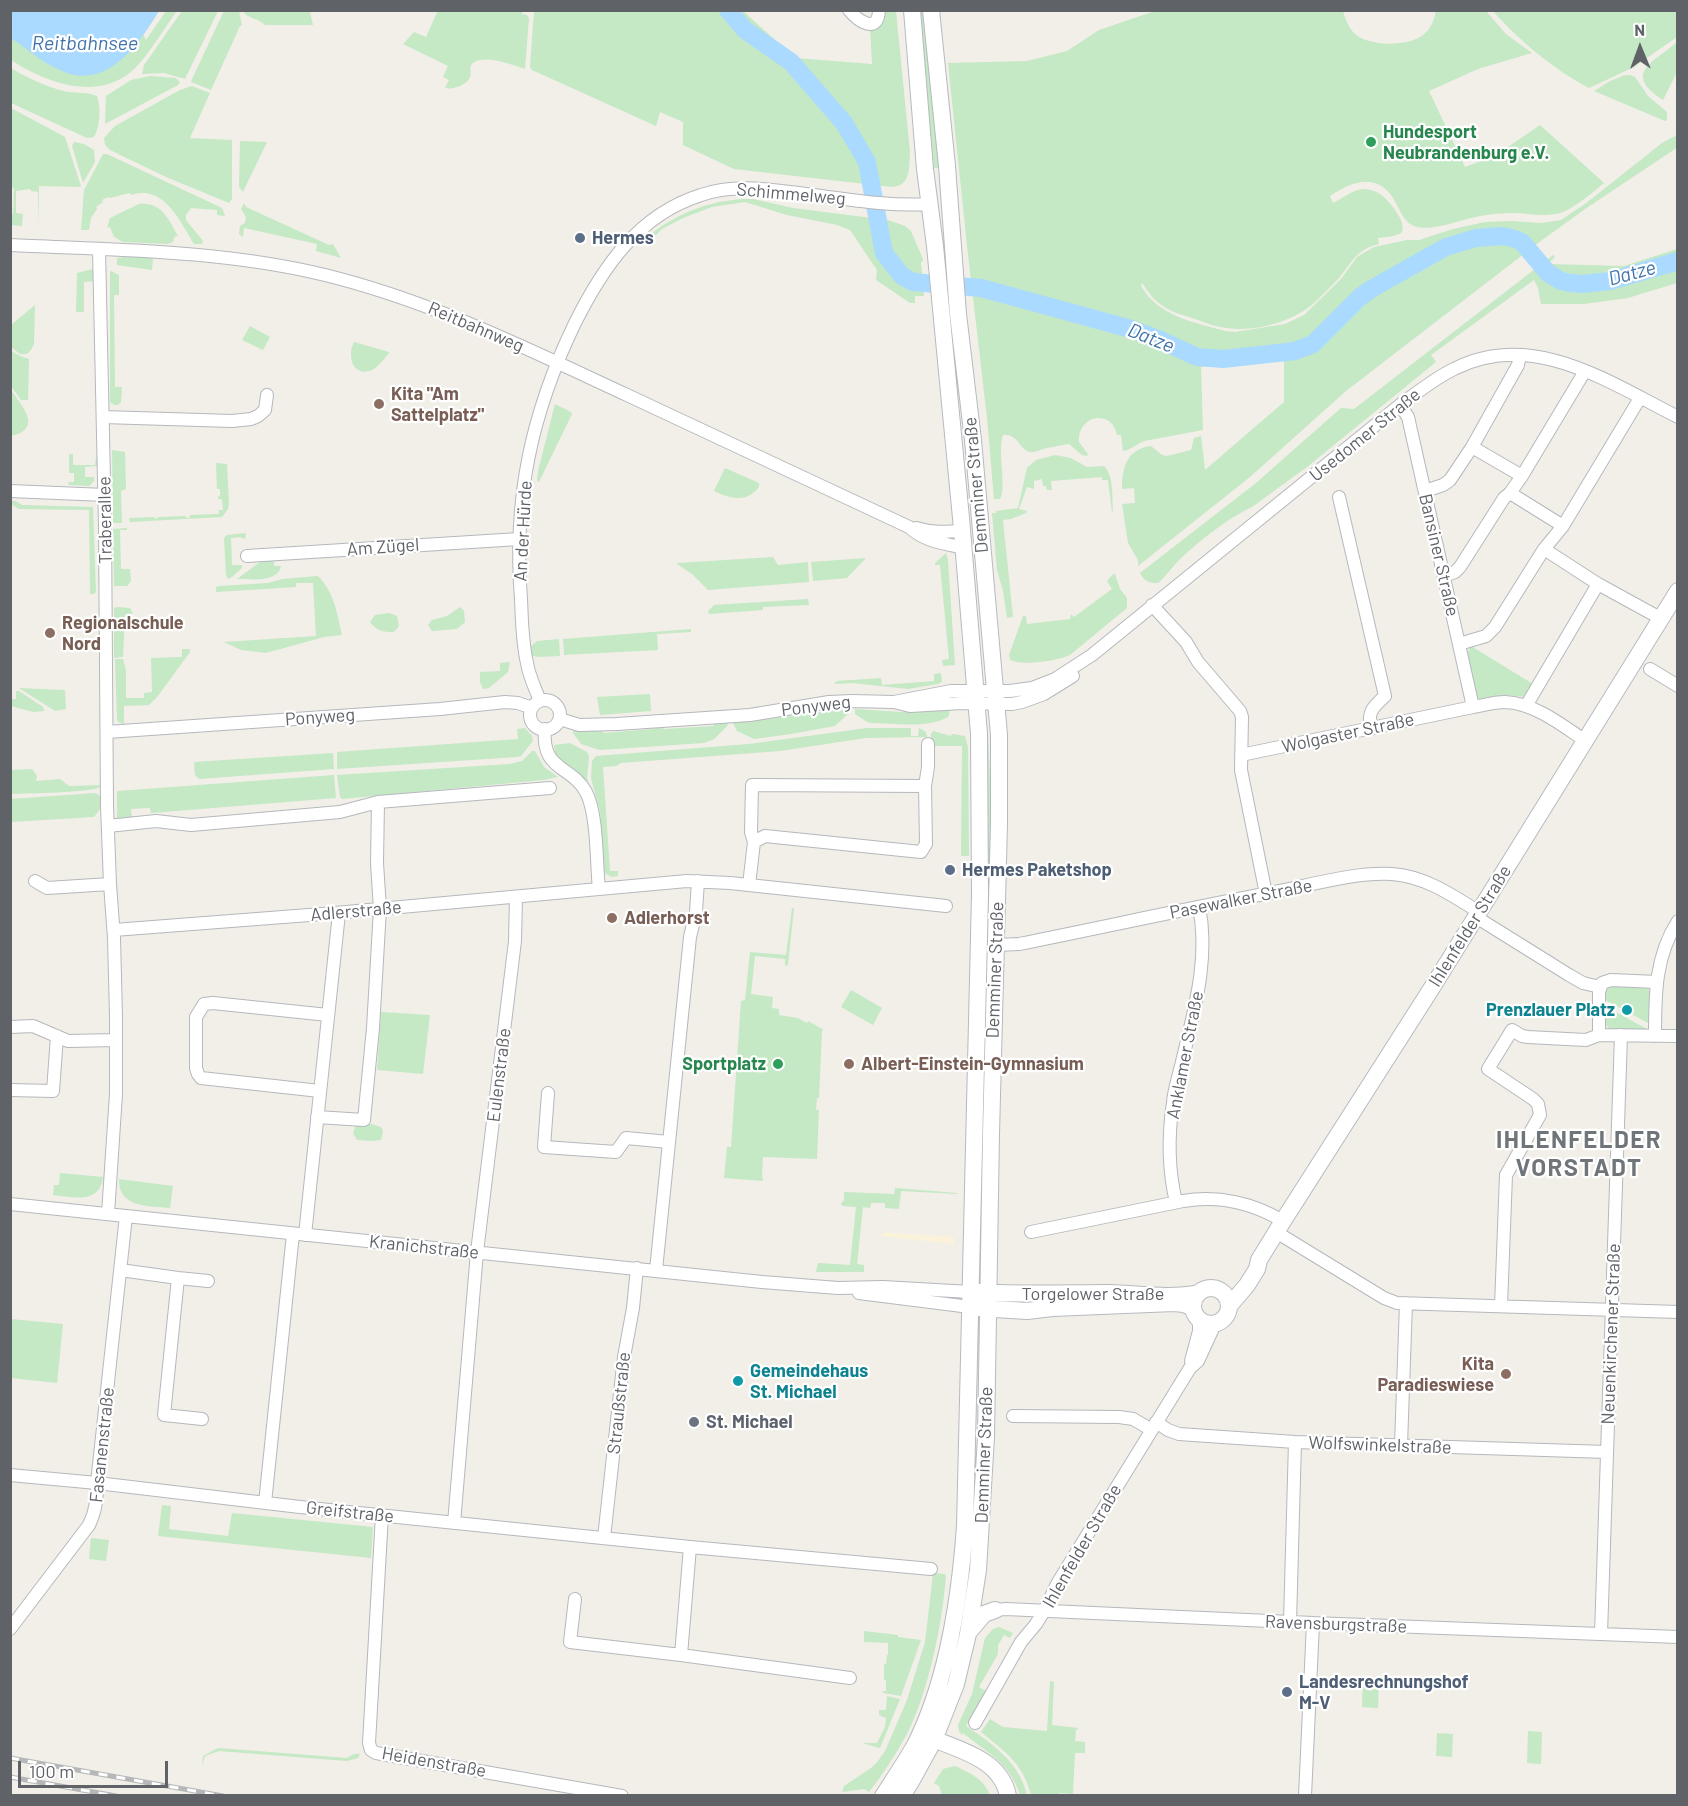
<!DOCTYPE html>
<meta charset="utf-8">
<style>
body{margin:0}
#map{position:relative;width:1688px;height:1806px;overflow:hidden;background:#f1efe8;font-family:Barlow,sans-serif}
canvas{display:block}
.frame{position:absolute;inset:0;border:12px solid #5f6368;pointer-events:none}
.north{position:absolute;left:1610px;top:18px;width:60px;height:60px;-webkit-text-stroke:4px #fff;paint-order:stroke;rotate:359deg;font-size:16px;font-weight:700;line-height:24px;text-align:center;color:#5f6368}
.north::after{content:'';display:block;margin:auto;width:21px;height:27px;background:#5f6368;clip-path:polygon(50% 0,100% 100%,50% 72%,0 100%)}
.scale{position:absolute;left:18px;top:1761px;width:150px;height:27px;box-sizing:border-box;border:3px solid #5f6368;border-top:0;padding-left:8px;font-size:18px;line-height:21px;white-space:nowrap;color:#5f6368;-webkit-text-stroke:4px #fff;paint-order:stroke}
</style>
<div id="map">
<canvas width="1688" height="1806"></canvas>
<div class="frame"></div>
<div class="north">N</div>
<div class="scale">100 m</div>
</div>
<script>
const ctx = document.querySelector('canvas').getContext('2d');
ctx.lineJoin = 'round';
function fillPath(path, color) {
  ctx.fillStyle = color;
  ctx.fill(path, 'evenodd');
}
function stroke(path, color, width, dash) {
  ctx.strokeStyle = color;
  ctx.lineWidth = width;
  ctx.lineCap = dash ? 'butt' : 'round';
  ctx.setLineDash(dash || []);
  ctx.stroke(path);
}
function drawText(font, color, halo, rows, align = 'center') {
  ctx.font = font + ' Barlow,sans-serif';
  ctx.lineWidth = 4.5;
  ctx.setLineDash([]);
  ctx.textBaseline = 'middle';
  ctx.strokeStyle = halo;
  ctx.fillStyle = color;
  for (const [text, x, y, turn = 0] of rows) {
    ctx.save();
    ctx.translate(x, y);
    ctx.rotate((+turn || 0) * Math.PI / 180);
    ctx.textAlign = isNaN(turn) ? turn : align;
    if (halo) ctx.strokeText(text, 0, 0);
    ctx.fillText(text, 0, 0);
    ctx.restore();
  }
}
fillPath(new Path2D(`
 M438 10 522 11V14L527 15 529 18 525 69C513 65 484 54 473 63 468 67 472 72 470 77 467 85 453 90 445 88L449 80 443 77 448 66 403 44 414 32 426 37Z
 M1158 10 1343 11C1345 18 1348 26 1353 32 1366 47 1408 47 1423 35 1431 29 1434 20 1436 11H1486L1506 34 1532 53 1478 69 1429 91 1465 167 1495 156 1540 125 1604 183C1592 193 1577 206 1563 212 1547 218 1529 213 1512 213 1502 213 1490 214 1480 216 1462 219 1428 234 1412 225 1402 220 1398 204 1391 195 1374 172 1349 183 1330 196L1333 203C1342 199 1352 190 1363 189 1368 189 1376 191 1380 194 1388 199 1409 224 1401 233 1396 237 1384 237 1378 238L1379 244C1357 249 1353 261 1339 278 1331 287 1322 295 1313 304 1292 322 1255 332 1227 328 1215 327 1204 322 1192 318 1183 315 1171 312 1163 306 1153 300 1148 291 1142 283L1141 286C1158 316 1193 322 1225 331L1235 332 1285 324 1304 315 1341 279 1357 257 1374 247 1407 240H1419L1453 229 1485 222 1512 221 1541 223 1561 220 1585 204 1662 143 1677 135 1678 147 1588 207 1542 240 1346 391 1250 477 1138 566V560L1128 543 1122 504 1135 503 1134 488 1122 489C1122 467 1127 449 1151 446L1162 455 1167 456 1191 450 1194 438 1201 436 1205 470 1284 402V361L1201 367 1203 430 1144 441C1137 444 1130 450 1123 451L1121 435H1117C1112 408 1077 415 1079 442L1088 454 1087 456 1082 455 1069 444C1058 446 1049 447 1040 450 1036 451 1034 453 1030 452 1019 450 1018 433 1003 435 997 452 1007 487 1000 499H994L987 418 967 246 948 63 1027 61 1067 51 1099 30Z
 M10 11 141 30 146 40 166 11H177C164 28 148 57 132 71 96 102 45 82 11 60Z
 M182 11H218L185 79 164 73 142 74 144 65Z
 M224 11H239L242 25 240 26 211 90 191 82 192 79Z
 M243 11H381L310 12 313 25H265C259 18 247 19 243 11Z
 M534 11H743L795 58 872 64 870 28 882 11H896L910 152C909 167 911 186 892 187L734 169 683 145V122L660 112 656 126 532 70 530 67Z
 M920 11H925L941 168H934Z
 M1493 11H1677V37L1634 67 1589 88C1556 71 1517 39 1493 11Z
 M1677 42V72L1663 100C1622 73 1653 63 1677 42Z
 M11 68C27 78 49 88 68 92 78 93 88 92 97 96 101 107 100 127 94 137L87 138 11 103Z
 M1625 75H1630L1635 77 1648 96 1667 112V120L1665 121 1594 91 1610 81Z
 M150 76 176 78 180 82 178 85 105 124 106 96 131 80Z
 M192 86 210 93 190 138 232 140V199L229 203 166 177 110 150 105 145 104 138 115 126 180 90Z
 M11 108 65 137 80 183 81 187 39 186V227L38 192 31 191 30 189 16 191V213L23 214 22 226 11 225V214H13L14 188 10 187Z
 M240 141 267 142 243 192 239 187Z
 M74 142 84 144 94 150 95 162 83 183 72 146Z
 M103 154H107L222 208 225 216 217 215V210L191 208 186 215V220L203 241 202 244H194C181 223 164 184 132 195L129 193 110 198 108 197 102 200 103 202 96 207 97 209 91 218 89 230H81L84 190Z
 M742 199H753L793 208 888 220 905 226 911 231 923 259V261L921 262 924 296H915V303H910L876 280 877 270 850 230 837 225 787 215 745 202 712 207 683 218 662 229 647 244 642 241C672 216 703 202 742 199Z
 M244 203 246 207 329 245 333 244 341 258 316 251 317 244 244 228 243 237 239 234 240 226 245 223 246 217 241 209Z
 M139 204C161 202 168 218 178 236L174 237 173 242 167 244 123 242 114 237 110 227 107 228 110 218Z
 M1677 249V283L1628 298 1584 304H1541L1538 288 1534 280 1431 355 1436 362 1307 467 1252 507C1226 519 1201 540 1180 559 1172 567 1166 576 1158 583 1149 583 1144 581 1140 573L1256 483 1341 408 1354 409 1553 255 1555 257 1548 264 1624 266Z
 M132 256 153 257 152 270 117 265V258Z
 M93 269 95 281 84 282V312H76L77 273Z
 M111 271 119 275V295H114L115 387H122L121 402 118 405H114L110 402V272Z
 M35 305 34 344 31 350 27 354H20L11 347V325Z
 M250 326 270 337 263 350 242 340Z
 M354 342 389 352V353C384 359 378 367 372 370 352 378 347 355 354 342Z
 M10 350 20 356 29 359 28 400H21L11 386Z
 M11 390C23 407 43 429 11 436Z
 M555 404 571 412 572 414 539 482 537 481 538 471Z
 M112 450 125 452 126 489 121 491 122 523H113Z
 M69 454H73V465H95L96 457H98V466L85 467V477H94V481L89 486 69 485 68 482H74V473H69Z
 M1055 455 1071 458 1087 467 1104 466C1114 476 1112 497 1113 511L1112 512 1108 480H1102V477L1051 481 1052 490H1047L1046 486H1043L1042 479 1034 481V489L1027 487 1019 509 1027 511 1026 513 1011 519 1003 520 1013 617 1007 618 1003 591 997 570 992 513H996V511L1018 508 1027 468 1036 460Z
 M216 463 227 464 229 504 228 509 222 517 130 522 129 518 154 517 155 519 159 517 186 516V518H189L190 515 219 514V510H223L222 499H218V497L220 496V489H217Z
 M725 468 759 483V487C747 503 730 499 714 491Z
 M11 501H16L22 505 93 507 96 592 94 594H90L89 510 19 509 11 504Z
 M127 528V530H120L121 569H130L131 581 127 586H114L113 529Z
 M246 533 245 539 240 537 231 538 232 565H242V568L232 577 228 579 226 575 224 538 227 535Z
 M946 553 948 560 955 665 943 666 942 660 949 659 940 565H935V563Z
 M773 557 778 565 808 562 809 582 708 590 692 574 677 564 678 563Z
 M866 558 847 578 813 581 811 562Z
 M264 559H274V566H281C278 583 250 579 237 579Z
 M1113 574H1115L1120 589 1127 598V608L1070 655C1057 661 1022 666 1010 660L1009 655 1023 616H1026L1027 624 1070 619 1071 614 1074 617 1112 589 1107 581Z
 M318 576C334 592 337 613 342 635L324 637 266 653 241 650 224 642 316 636 313 583H296V587L216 592V587L219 586 268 583 282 579Z
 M808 599 809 605 763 607V610L709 614 708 611 714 605Z
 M117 607 130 608 133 614 125 615 123 657 114 658V625H117V619H114V608Z
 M460 607 464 611 465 622 457 629 432 631 428 625 432 620 447 616Z
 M389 613 397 616 399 626 394 632C382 632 377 631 370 622L375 615Z
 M691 629V632L657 634 658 650 564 655 563 639Z
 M559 639 560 656 540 657 532 656 531 646 537 641Z
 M1471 646 1533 684 1525 697 1507 695 1476 699 1466 655Z
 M182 649H190V652L158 696 149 705 124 706V724L118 722 117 719 115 659H123L126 670V698H144V693L152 692 151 658 182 657Z
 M510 662 508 672 489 688 483 689 480 682V672L500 671V663Z
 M941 673 942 682 938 684 908 689 853 683 834 684 837 681 881 678 882 685 934 681V674Z
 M19 688 65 690 66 709 55 711Z
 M16 691H19L43 707 44 711 33 712 11 706V699H16Z
 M650 694 651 711 600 715 597 697Z
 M951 708 948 717C926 729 895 723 871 723L867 722 855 714V709L902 712Z
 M840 709H849V713L835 726 791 734 754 739 737 731 732 721 769 719Z
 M716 722H727L728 725 714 739 704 743 600 750 581 744 573 733V731H601L604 733 652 729 655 726 662 727 664 729 713 726Z
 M525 728 532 736 533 741 521 756 517 757 337 769V752L518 739 517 729Z
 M867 728H911V736H918L919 728 926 732 927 737 866 738 780 751 621 763 616 766 603 767 610 871H618V876L612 877 606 874 604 870 600 812 591 778 592 761 596 756 749 744Z
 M933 731 951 736 952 734 965 736 968 747 969 856H961L962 746H931V734Z
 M985 734H988L993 849 991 967H985Z
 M570 743 587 752 589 756 587 778 591 794 559 759 555 753 554 745Z
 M532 751H535L544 767 558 777 544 780 342 799 340 797 337 775 510 764 522 761Z
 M333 753 334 769 199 779 195 775 194 762Z
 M32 769 37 776 36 781 60 779 69 786 101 785 100 787C90 793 27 793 11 794V770Z
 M334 775 336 798 151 813 150 808 131 809 132 821 117 822V792L118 791Z
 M95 793 100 796V809L94 817 11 822V799Z
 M792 908H794L788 965 785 966V959L755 956 751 994 773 997 772 1008 779 1009V1015L798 1018 807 1023 808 1021 824 1030 822 1031 819 1098H817L816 1110H819L817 1159 763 1157 762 1175 763 1181 724 1178 727 1147H731L741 1001 745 1000 750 952 786 955Z
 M1606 985 1646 987 1651 992 1650 1024 1605 1000 1604 990Z
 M851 990 882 1008 873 1025 841 1007Z
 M1603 1005 1647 1029 1645 1030H1610L1604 1022Z
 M381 1012 430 1015 423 1074 377 1070Z
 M371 1124 381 1127 383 1131 381 1140 371 1141 357 1140 353 1133 356 1125Z
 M60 1173 103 1177C100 1205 72 1197 53 1195L54 1185H59Z
 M119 1179 173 1186 170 1208C149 1206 118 1208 119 1179Z
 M895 1188 957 1193V1194L901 1191 899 1209 885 1208V1203H871L870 1208 863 1207 857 1264 864 1265V1272H816L818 1263 850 1265 856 1207 843 1206 841 1204 842 1202 844 1201V1192L894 1194Z
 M11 1319 63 1324 57 1383 11 1378Z
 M162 1505 171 1506 169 1529 228 1536 232 1513 373 1527 371 1558 158 1536Z
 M91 1538 109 1540 106 1561 89 1559Z
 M934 1573 945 1574 946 1576C942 1625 929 1690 907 1734 896 1754 883 1774 869 1792L864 1789 842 1792 844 1786 871 1768 878 1761 885 1751 907 1700 925 1642 933 1574Z
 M999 1627 1013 1633 1010 1638 1004 1635 998 1645V1654L979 1687 986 1691 966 1726C993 1744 1019 1762 1027 1795H1020C1009 1761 988 1754 963 1733L962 1735 959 1731 958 1725 972 1694 985 1638 993 1629Z
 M864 1631 898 1635V1637L921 1640 901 1696 883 1693V1691H886V1680H884V1664H886L887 1655H888V1643L864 1642Z
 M1363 1679H1379L1378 1708 1362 1707Z
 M1050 1681 1054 1682 1052 1725 1079 1728 1076 1730 1075 1741 1085 1742V1753H1075L1073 1794 1060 1793 1057 1795H1031C1023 1763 1005 1752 981 1732L990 1719 1003 1727 1047 1731Z
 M887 1696 900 1699 880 1748 862 1743H877L885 1727 886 1718 879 1715V1710H886Z
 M1528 1731 1542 1732 1541 1764 1527 1763Z
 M1437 1733 1453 1734 1452 1757 1436 1756Z
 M218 1748 347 1758 354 1754H360L358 1758 347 1761 219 1751 205 1756 202 1766 203 1756Z
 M955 1766C970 1773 984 1779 990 1795H942L939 1786 934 1783 943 1769Z`), '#c5e8c5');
fillPath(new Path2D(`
 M886 1231 888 1233 954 1237V1244L880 1236Z`), '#fbf3d9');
fillPath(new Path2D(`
 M10 11 11 10 159 11C139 44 107 91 62 71 44 64 27 49 11 38Z`), '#aadaff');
stroke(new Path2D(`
 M728 10 745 30 791 62 844 123 867 162 884 253 902 276 913 282 981 288 1131 329 1158 339 1197 357 1223 359 1295 351 1313 344 1360 297 1373 288 1446 247 1476 238 1502 236 1512 238 1522 242 1548 273 1561 281 1570 283 1582 284 1610 281 1678 261`), '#aadaff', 18);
const minor = new Path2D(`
 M849 10C858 21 878 35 879 10
 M10 245C115 250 222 250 325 275 431 301 528 349 627 395 721 439 815 483 909 527 925 542 944 543 963 548
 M99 249 105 527 107 806 110 884 114 938 116 1017V1094L108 1214
 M1400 405 1408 417 1473 707
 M103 417 232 421 251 419 258 416 265 410 267 395
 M1472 447 1522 476
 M10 491 105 495
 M1425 491 1443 485 1450 480 1472 447 1518 365 1520 355
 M1510 493 1563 526
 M1339 497 1385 696C1373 707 1367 712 1371 729
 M916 528C932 533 946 532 962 531
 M1544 549 1598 584 1660 618
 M247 556 519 539
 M1444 576 1455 572 1460 567 1504 498 1510 493 1522 476 1585 371
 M1152 605 1186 642 1198 662 1240 711 1242 717 1241 770 1266 894
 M1459 644 1486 636 1495 627 1544 549 1563 526 1640 398
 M1650 669 1678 686
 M530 715a15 15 0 1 1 30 0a15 15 0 1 1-30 0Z
 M540 701C535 688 529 676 527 663 522 642 522 620 521 599 513 499 531 414 575 323 603 267 638 215 701 195 730 185 760 188 790 192 836 197 883 207 930 204
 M894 702 951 691H1010L1032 688 1055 679 1092 655 1400 405C1418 392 1435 378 1454 369 1533 329 1608 382 1678 417
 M1526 706 1598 584
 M560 719 579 725 617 724 750 715 829 702 852 701 894 702 910 706 962 703 1012 704 1022 702 1044 694 1073 676
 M545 729C541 771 571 765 586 792 598 815 596 863 599 889
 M107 732 440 709 505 702 518 703 532 708
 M1241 755 1473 707C1484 705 1495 702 1505 702 1534 703 1562 725 1584 740
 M108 826 156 821 191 825 340 812 378 802 550 788
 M754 842 751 832 752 785 925 786
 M35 881 47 888 110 884
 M749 885 754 842 765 836 921 852 926 844 925 786 928 767V744
 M1476 917 1569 975 1583 983 1600 987
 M114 930 335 913 687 881 730 883 946 906
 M996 945 1019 944C1104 927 1189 908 1275 892 1311 885 1354 872 1392 874 1424 876 1452 895 1479 912
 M10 1027 33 1026 68 1041 116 1040
 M1599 1035V992L1602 983 1611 980 1657 982
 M1655 1036C1655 995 1655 956 1678 921
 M10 1090 53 1091 57 1036
 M320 1091 201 1078 198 1074 196 1068V1017L204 1004 213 1003 328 1015
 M548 1093 544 1147 616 1152 626 1138 669 1142
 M317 1117 364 1120 373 1028 380 909 377 863 378 802
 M1176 1202C1168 1169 1168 1136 1173 1102 1174 1090 1178 1078 1181 1066 1193 1014 1210 960 1199 907
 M10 1204 762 1282 838 1288 883 1287 970 1292
 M1031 1232 1183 1201C1218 1195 1253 1203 1283 1221
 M1276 1232 1384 1298 1397 1303 1678 1312
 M305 1235 339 913
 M120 1270 178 1278 208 1281
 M656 1270 690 937 696 912 698 881
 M178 1278 164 1415 202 1419
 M859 1293 970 1307
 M1501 1306 1506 1175 1540 1115 1538 1104 1533 1099 1488 1069 1512 1030 1522 1036 1528 1037 1586 1040 1599 1035 1678 1036
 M1191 1361 1199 1331V1319
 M1013 1416 1119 1417 1133 1419 1152 1430
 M1156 1422 1168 1430 1179 1434 1295 1442 1607 1452
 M1401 1445 1406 1303
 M10 1475 97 1483 300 1507 690 1547 931 1569
 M265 1503 293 1234
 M382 1515 369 1743 371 1750 376 1753 622 1796
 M454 1523 477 1252 515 941 516 897
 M604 1538 624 1357 633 1308 637 1268
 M575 1599 570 1642 681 1655 690 1547
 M995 1610 1006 1609 1313 1623 1678 1637
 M1290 1622 1295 1442
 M10 1629 89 1525C96 1511 97 1498 97 1483L126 1216
 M1601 1634 1621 1035
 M681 1655 850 1678
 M975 1723 1021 1642 1036 1624 1044 1611 1057 1584 1190 1368 1198 1361 1215 1324
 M1305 1796 1313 1623`);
const secondary = new Path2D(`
 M1193 1306a18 18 0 1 1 36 0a18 18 0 1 1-36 0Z
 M980 1292C1023 1295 1067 1293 1110 1293 1138 1294 1172 1299 1199 1293
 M1230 1305 1247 1285 1257 1269 1259 1260 1283 1221 1433 986 1678 591
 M979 1308 1027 1311 1052 1308 1174 1303 1184 1304 1193 1308
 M968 1633 984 1614 995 1610
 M926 1736C956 1749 1001 1758 1008 1796
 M883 1796C894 1779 905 1763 915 1745 947 1682 960 1597 965 1526L980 895 979 734 961 518 935 246 925 169 912 10
 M902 1796 912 1780 934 1740 956 1684 968 1634 978 1570 986 1437 991 1134 999 823V735L973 440 958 314 947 166 931 10`);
stroke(minor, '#b5b8bc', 14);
stroke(secondary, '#b6babf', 18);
stroke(minor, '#fff', 12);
stroke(secondary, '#fff', 16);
const rail = new Path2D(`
 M10 1758 223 1796
 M10 1777 116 1796`);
stroke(rail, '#b6b7b8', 5);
stroke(rail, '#fff', 3, [9]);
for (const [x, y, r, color] of [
 [1371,142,6,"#2e9e5b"],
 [580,238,6,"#5c6f8a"],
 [379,404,6,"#8d6e63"],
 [50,633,6,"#8d6e63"],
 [950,870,6,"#5c6f8a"],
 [612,918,6,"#8d6e63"],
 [1627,1010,6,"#0f9aa8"],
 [778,1064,6,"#2e9e5b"],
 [849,1064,6,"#8d6e63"],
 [1506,1374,6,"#8d6e63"],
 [738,1381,6,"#0f9aa8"],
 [694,1422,6,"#6b7280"],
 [1287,1692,6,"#5c6f8a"]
]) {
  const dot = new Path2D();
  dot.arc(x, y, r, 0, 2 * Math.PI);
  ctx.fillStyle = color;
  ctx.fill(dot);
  stroke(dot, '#fff', 2);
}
drawText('bold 18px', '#27864d', '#fff', [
 ["Hundesport",1383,132],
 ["Neubrandenburg e.V.",1383,153],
 ["Sportplatz",766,1064,"right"]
], 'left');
drawText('18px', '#5f6368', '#fff', [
 ["Schimmelweg",791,194,5],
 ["Reitbahnweg",476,327,23],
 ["Usedomer Straße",1365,435,-39],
 ["Demminer Straße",976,485,-95],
 ["Traberallee",105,520,-91],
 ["An der Hürde",523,531,-87],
 ["Am Zügel",383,547,-4],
 ["Bansiner Straße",1439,555,77],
 ["Ponyweg",816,706,-7],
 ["Ponyweg",320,717,-4],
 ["Wolgaster Straße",1348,733,-12],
 ["Pasewalker Straße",1241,899,-11],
 ["Adlerstraße",356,911,-5],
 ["Ihlenfelder Straße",1470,926,-58],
 ["Demminer Straße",995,970,-88],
 ["Anklamer Straße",1185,1055,-79],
 ["Eulenstraße",499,1075,-83],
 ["Kranichstraße",424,1247,6],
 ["Torgelower Straße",1093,1294],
 ["Neuenkirchener Straße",1611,1334,-88],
 ["Straußstraße",619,1403,-84],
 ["Fasanenstraße",102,1445,-84],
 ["Wolfswinkelstraße",1380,1445,2],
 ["Demminer Straße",984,1455,-88],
 ["Greifstraße",350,1512,6],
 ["Ihlenfelder Straße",1082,1546,-60],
 ["Ravensburgstraße",1336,1624,2],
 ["Heidenstraße",434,1762,10]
]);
drawText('bold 18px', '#4e5e75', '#fff', [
 ["Hermes",592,238],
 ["Hermes Paketshop",962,870],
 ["Landesrechnungshof",1299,1682],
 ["M-V",1299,1703]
], 'left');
drawText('bold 18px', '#785e54', '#fff', [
 ["Kita \"Am",391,394],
 ["Sattelplatz\"",391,415],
 ["Regionalschule",62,623],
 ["Nord",62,644],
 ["Adlerhorst",624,918],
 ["Albert-Einstein-Gymnasium",861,1064],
 ["Kita",1494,1364,"right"],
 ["Paradieswiese",1494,1385,"right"]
], 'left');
drawText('bold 18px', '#0d838f', '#fff', [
 ["Prenzlauer Platz",1615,1010],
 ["Gemeindehaus",750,1371,"left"],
 ["St. Michael",750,1392,"left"]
], 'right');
drawText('bold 18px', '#5b616d', '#fff', [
 ["St. Michael",706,1422]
], 'left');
drawText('italic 20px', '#4174aa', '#fff', [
 ["Reitbahnsee",85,43],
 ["Datze",1632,273,-15],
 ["Datze",1151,338,22]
]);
ctx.letterSpacing = '1.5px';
drawText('bold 24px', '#70757a', '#fff', [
 ["IHLENFELDER",1579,1140],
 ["VORSTADT",1579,1168]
]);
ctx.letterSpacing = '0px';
</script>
